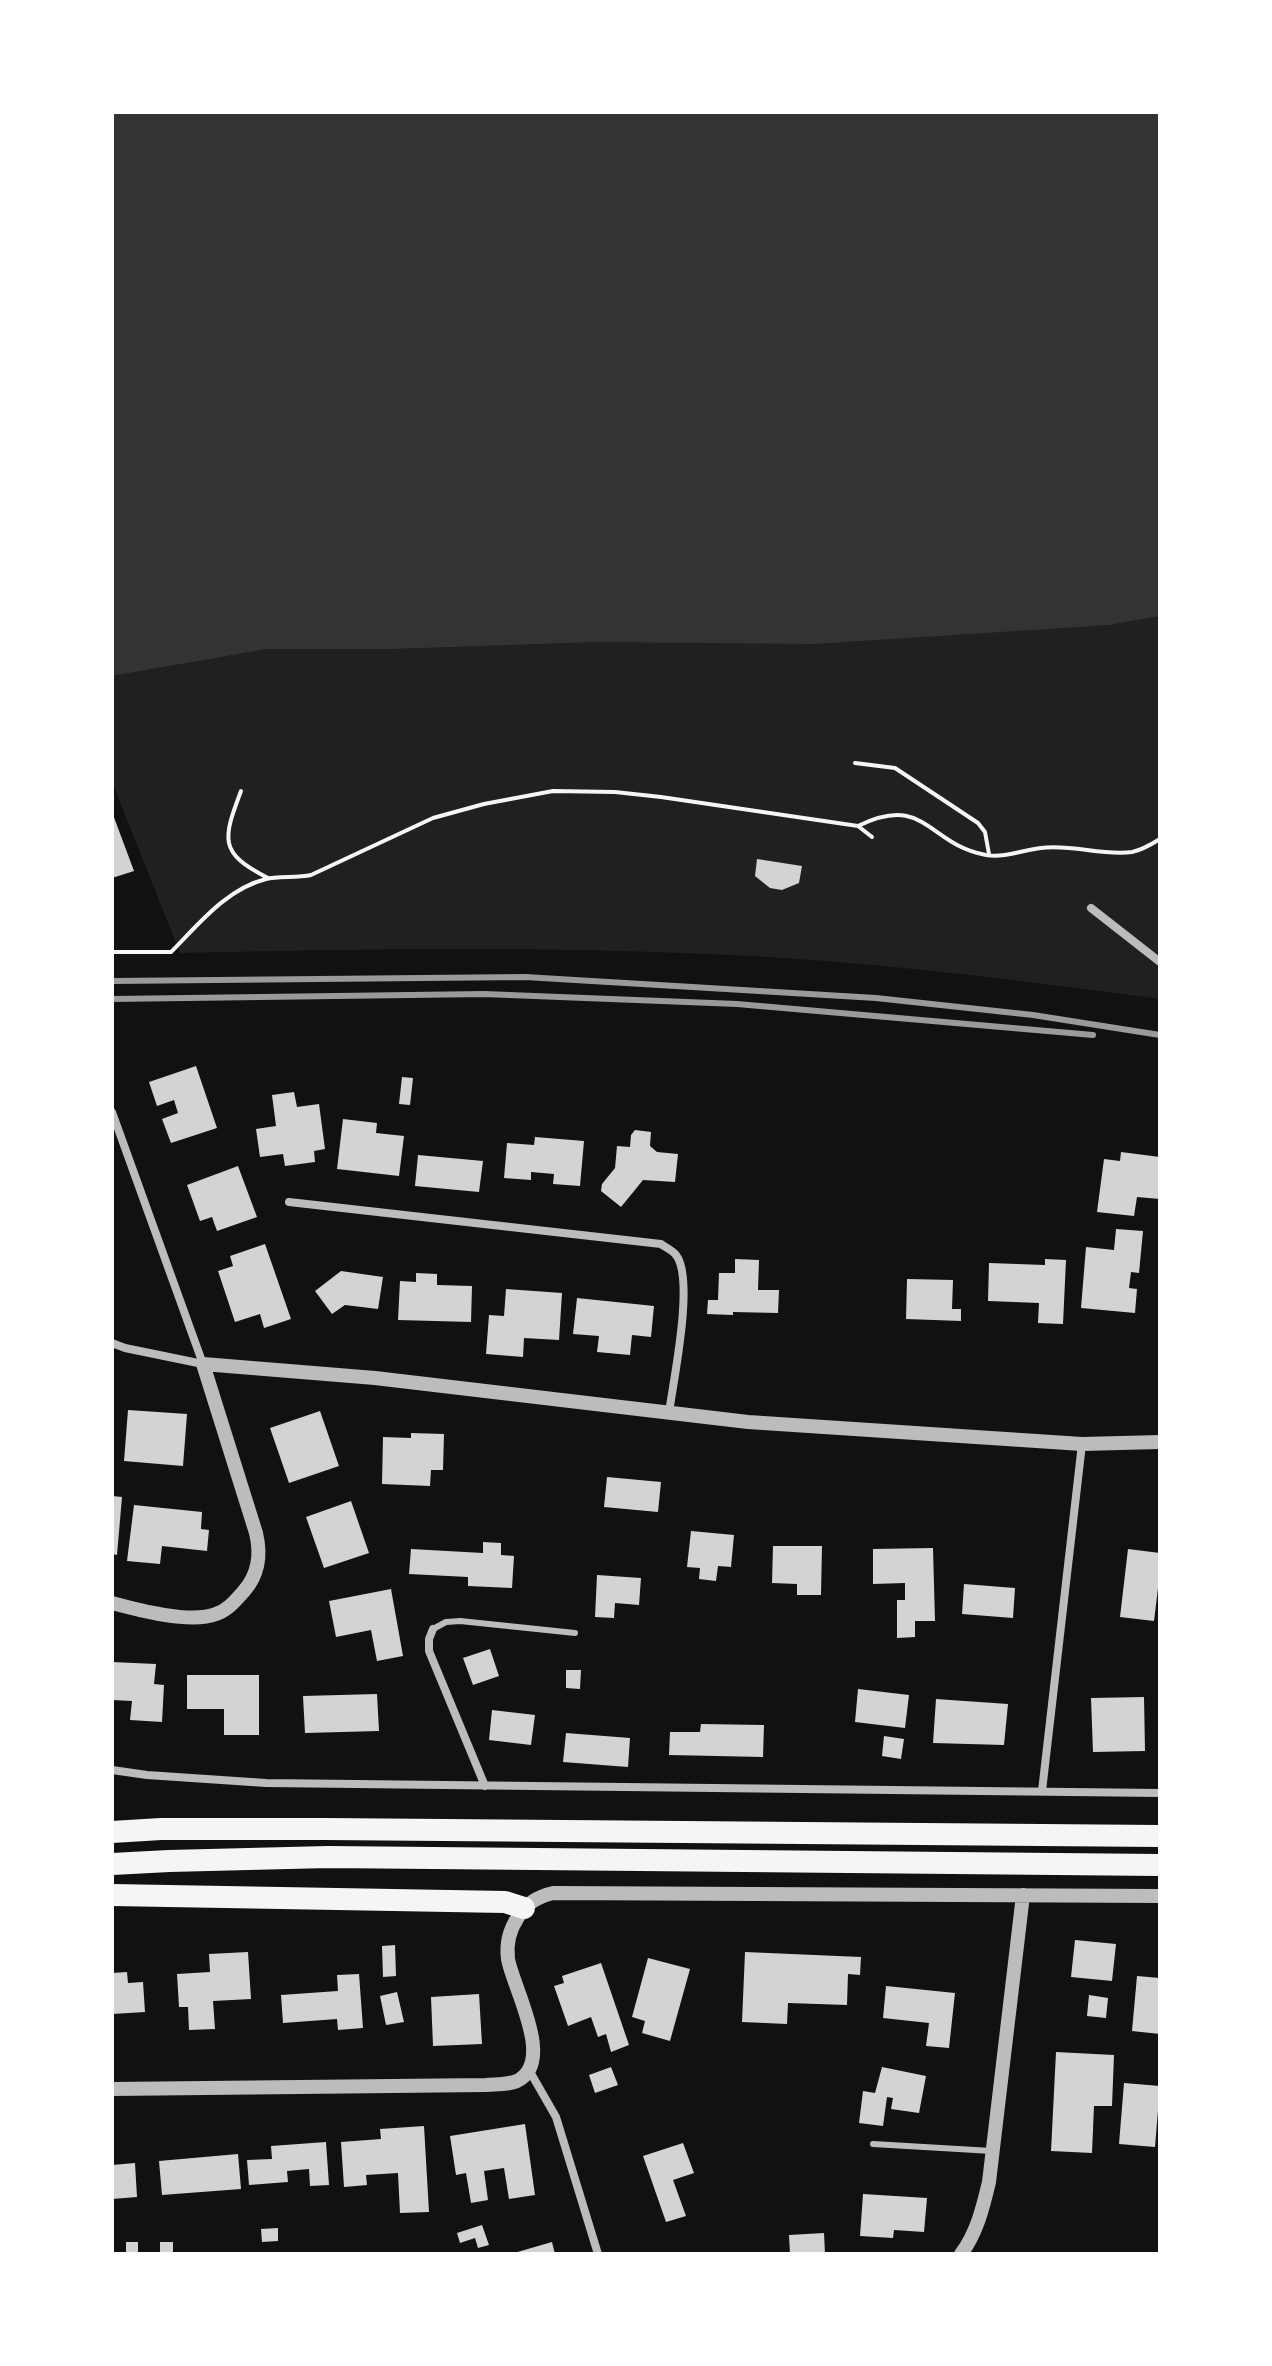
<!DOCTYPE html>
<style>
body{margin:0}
#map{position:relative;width:1272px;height:2366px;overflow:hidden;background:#111;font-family:"PT Sans Narrow",sans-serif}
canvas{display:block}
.frame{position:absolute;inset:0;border:114px solid #fff;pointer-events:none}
</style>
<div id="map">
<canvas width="1272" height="2366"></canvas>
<div class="frame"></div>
</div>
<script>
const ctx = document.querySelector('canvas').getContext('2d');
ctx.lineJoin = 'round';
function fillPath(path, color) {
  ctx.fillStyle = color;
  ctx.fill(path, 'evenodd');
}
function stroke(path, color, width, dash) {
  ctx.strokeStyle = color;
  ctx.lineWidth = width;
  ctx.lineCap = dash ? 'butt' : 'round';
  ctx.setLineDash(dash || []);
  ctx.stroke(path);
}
fillPath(new Path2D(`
 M1160 616V999C1010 979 859 960 708 954 532 946 356 949 180 953L112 782V676L268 649H395L1110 625Z`), '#202020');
fillPath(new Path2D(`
 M112 112H1160V616L1110 625 813 644 601 642 395 649H268L112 676Z`), '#333');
fillPath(new Path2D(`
 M112 812 134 871 112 878Z
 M757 859 802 866 799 883 782 890 770 888 755 876Z
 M196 1066 217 1128 171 1143 162 1119 178 1113 174 1100 157 1106 149 1082Z
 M402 1077 413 1078 410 1105 399 1104Z
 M294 1092 297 1107 319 1104 325 1149 314 1151 315 1162 285 1166 283 1154 260 1157 256 1129 276 1126 272 1095Z
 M343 1119 377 1123 376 1133 404 1136 399 1176 337 1169Z
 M635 1130 651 1132 650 1146 657 1152 678 1154 675 1182 643 1180 621 1207 601 1191 602 1184 615 1168 617 1146 630 1147 631 1135Z
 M535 1137 584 1141 580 1186 553 1184 554 1174 531 1172V1180L504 1178 507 1143 534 1145Z
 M1121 1152 1160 1157V1199L1137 1197 1134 1216 1097 1212 1104 1159 1120 1161Z
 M418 1155 483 1161 479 1192 415 1186Z
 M238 1166 257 1217 217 1231 212 1217 200 1221 187 1185Z
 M1116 1229 1143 1231 1139 1273 1131 1272 1129 1288 1137 1289 1135 1313 1081 1308 1086 1247 1114 1250Z
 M265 1244 291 1319 264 1328 260 1314 235 1322 218 1271 233 1266 230 1256Z
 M735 1259 759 1260 758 1290H779L778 1313 733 1312V1315L707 1314 708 1300H718L719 1273H735Z
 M1045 1259 1066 1260 1063 1324 1038 1323 1039 1303 988 1301 989 1263 1045 1265Z
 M341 1271 383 1277 378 1309 345 1305 332 1314 315 1291Z
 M416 1273 437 1274V1285L472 1286 471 1322 398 1320 400 1281 416 1282Z
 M907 1279 953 1280 952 1309H961V1321L906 1319Z
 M506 1289 562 1293 559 1340 524 1338 523 1357 486 1354 489 1315 504 1316Z
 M577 1298 654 1306 651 1337 632 1335 630 1355 597 1352 599 1336 573 1334Z
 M128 1410 187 1414 183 1466 124 1461Z
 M320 1411 339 1466 289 1483 270 1428Z
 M411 1433 444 1434 443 1470H431L430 1486 382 1484 383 1437 411 1438Z
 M607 1477 661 1482 658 1512 604 1507Z
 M112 1496 122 1497 117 1555 112 1554Z
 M351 1501 369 1553 324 1568 306 1517Z
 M134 1505 202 1512 201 1529 209 1530 207 1551 162 1546 160 1564 127 1561Z
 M691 1531 734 1535 731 1567 718 1566 716 1581 699 1579 700 1568 687 1567Z
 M483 1542 501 1543V1555L514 1556 512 1588 468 1586V1577L409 1574 411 1549 483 1553Z
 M773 1546H822L821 1595H797V1584L772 1583Z
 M933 1548 935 1621H915V1637L897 1638V1600H905V1583L873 1584V1549Z
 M1128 1549 1160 1553V1572L1154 1621 1120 1617Z
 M597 1575 641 1578 639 1605 615 1603 614 1618 595 1617Z
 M964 1584 1015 1588 1013 1618 962 1614Z
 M391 1589 403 1656 377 1661 371 1630 336 1637 329 1601Z
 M490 1649 499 1676 473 1685 463 1658Z
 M112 1662 156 1664 154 1684 164 1685 162 1722 130 1720 132 1701 112 1700Z
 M566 1670H581L580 1689 566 1688Z
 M187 1675H259V1735H224V1709H187Z
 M858 1689 909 1695 905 1728 855 1722Z
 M377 1694 379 1731 305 1733 303 1696Z
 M1144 1697 1145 1751 1093 1752 1091 1698Z
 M936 1699 1008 1704 1004 1745 933 1743Z
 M492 1710 535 1715 531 1745 489 1740Z
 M701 1724 764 1725 763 1757 669 1755 670 1732H700Z
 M566 1733 630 1738 628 1767 563 1762Z
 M884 1736 904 1739 901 1759 882 1756Z
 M1075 1940 1116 1944 1112 1981 1071 1977Z
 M395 1945 396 1976 383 1977 382 1946Z
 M248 1952 251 1999 213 2001 215 2029 189 2030 188 2007H179L177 1974 210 1972 209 1954Z
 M745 1952 861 1957 860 1975 848 1974 847 2005 788 2003 787 2024 742 2022Z
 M648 1958 690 1969 670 2041 642 2033 645 2021 632 2017Z
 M601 1963 629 2045 611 2052 606 2034 598 2037 591 2017 568 2026 554 1986 564 1983 562 1976Z
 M127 1972 128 1983 143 1982 145 2012 112 2014V1973Z
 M359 1974 363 2028 338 2030 337 2019 283 2023 281 1995 338 1991 337 1975Z
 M1137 1976 1160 1978V2034L1132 2031Z
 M886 1986 955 1993 949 2048 926 2046 929 2023 883 2018Z
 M397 1992 404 2022 386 2025 380 1996Z
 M479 1994 482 2044 433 2046 431 1997Z
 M1089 1995 1108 1998 1106 2018 1087 2016Z
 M1056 2052 1114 2055 1112 2106H1094L1092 2153 1051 2151Z
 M611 2067 618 2085 595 2093 589 2075Z
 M882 2067 926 2076 919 2113 891 2109 893 2098 887 2097 883 2126 859 2123 863 2091 875 2093Z
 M1124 2083 1160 2086 1155 2147 1119 2144Z
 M525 2124 535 2195 509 2199 504 2168 484 2171 488 2200 471 2203 466 2173 456 2175 450 2136Z
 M424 2126 429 2212 400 2213 398 2173 366 2175 367 2185 344 2187 341 2142 381 2139 380 2129Z
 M326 2142 329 2185 310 2186 309 2169 287 2171 288 2182 249 2185 247 2160 272 2159 271 2146Z
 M683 2143 694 2173 673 2180 686 2216 666 2222 643 2156Z
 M238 2154 241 2189 162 2195 159 2161Z
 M135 2163 137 2197 112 2199V2165Z
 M863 2194 927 2198 924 2232 894 2230 893 2238 860 2236Z
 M482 2225 489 2245 478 2248 475 2238 460 2243 457 2233Z
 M278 2228V2241L262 2242 261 2229Z
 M824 2233 825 2254H790L789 2235Z
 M126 2242H138V2254H126Z
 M160 2242H173V2254H160Z
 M552 2242 555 2254H514V2253Z`), '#d3d3d3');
stroke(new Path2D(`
 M855 763 895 768 978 823 985 832 989 854
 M241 791C223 839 218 853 268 878
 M858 826C926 793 927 844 986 855 1005 858 1023 850 1041 848 1072 844 1102 856 1132 852 1142 850 1152 844 1160 839
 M112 952H171C198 925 226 889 266 879 278 876 297 878 311 875L433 818 484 804 553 791 615 792 661 797 858 826 872 837`), '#f5f5f5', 4);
stroke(new Path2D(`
 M433 1629 446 1622 460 1621 575 1633
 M873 2144 992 2151`), '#bcbcbc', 6);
stroke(new Path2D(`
 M1091 908 1160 962
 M112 1112 203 1364
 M289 1202 661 1244C665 1247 673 1251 676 1255 695 1279 673 1382 669 1413
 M112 1343 125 1348 203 1364
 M433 1629 429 1639V1651L485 1786
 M112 1770 147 1775 266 1783 1160 1793
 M1042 1791 1082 1444
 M529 2070 556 2117 598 2254`), '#bcbcbc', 8);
stroke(new Path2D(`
 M112 1603C138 1610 190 1624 216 1614 228 1610 236 1600 244 1591 259 1574 261 1554 256 1533L203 1364 375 1378 748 1422 1082 1444 1160 1442
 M112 2089 486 2085C496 2084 508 2085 517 2081 556 2062 513 1988 508 1959 506 1944 510 1929 518 1917 527 1903 537 1897 553 1893L1160 1896
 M961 2254C977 2233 983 2207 989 2182L1023 1895`), '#bcbcbc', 14);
stroke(new Path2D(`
 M112 1832 161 1829H325L1160 1836
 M112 1864 169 1861 328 1857 1160 1865
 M112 1895 505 1902 524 1908`), '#f5f5f5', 22);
stroke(new Path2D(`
 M112 981 525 977 876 998 1033 1015 1160 1035
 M112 999 484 994 737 1004 1093 1035`), '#9a9a9a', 6);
</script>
